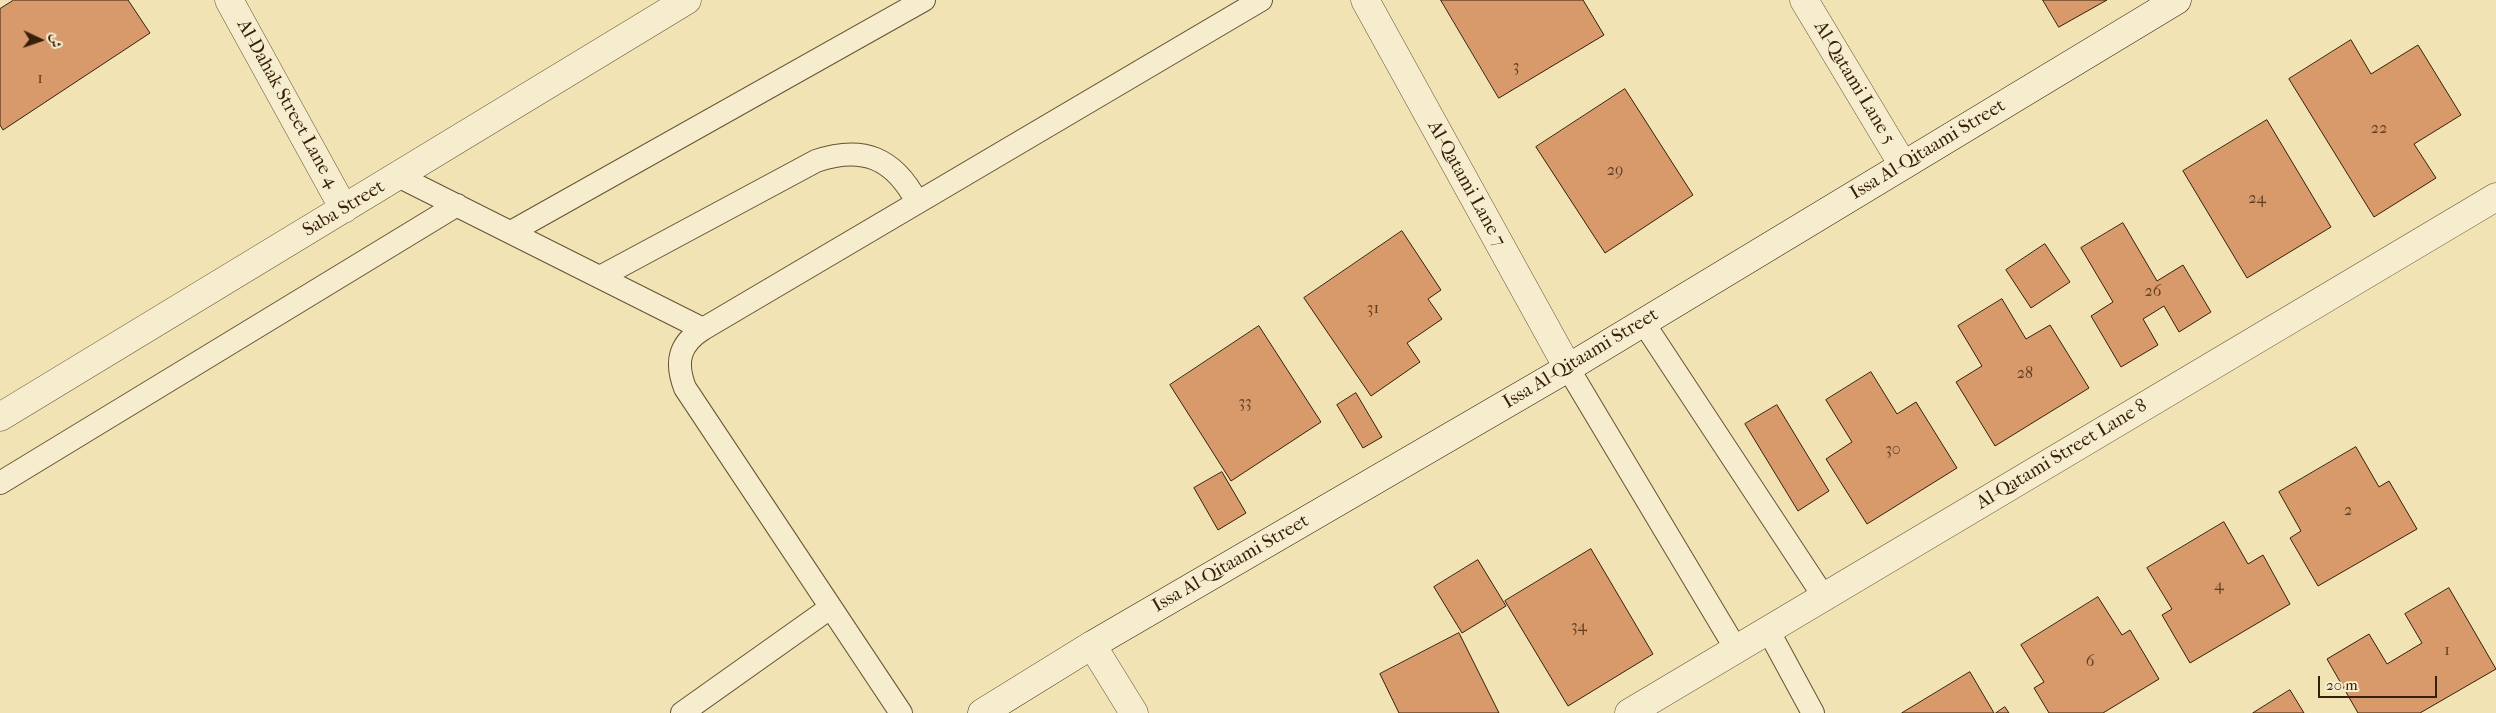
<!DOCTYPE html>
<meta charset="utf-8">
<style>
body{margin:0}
#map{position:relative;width:2496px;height:713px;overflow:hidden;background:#f1e3b4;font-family:"IM FELL French Canon",Amiri,serif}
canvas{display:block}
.north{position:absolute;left:15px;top:15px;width:50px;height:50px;-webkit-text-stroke:4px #f6edce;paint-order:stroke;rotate:93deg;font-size:14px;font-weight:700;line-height:20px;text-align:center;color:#37200a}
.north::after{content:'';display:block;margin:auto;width:18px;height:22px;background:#37200a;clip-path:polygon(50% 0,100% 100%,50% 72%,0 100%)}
.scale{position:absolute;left:2318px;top:676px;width:119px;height:22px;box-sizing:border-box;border:2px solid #37200a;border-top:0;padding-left:6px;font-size:15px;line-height:18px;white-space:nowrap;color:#37200a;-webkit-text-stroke:4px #f6edce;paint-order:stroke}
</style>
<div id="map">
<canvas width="2496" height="713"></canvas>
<div class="north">ش</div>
<div class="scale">20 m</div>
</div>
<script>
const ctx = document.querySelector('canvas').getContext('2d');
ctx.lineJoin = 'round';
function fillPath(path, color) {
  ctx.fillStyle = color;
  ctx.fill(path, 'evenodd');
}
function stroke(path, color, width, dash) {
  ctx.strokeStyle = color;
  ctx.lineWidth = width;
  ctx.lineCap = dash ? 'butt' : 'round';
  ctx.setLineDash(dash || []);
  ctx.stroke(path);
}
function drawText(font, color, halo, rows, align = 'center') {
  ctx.font = font + ' "IM FELL French Canon",serif';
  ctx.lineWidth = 5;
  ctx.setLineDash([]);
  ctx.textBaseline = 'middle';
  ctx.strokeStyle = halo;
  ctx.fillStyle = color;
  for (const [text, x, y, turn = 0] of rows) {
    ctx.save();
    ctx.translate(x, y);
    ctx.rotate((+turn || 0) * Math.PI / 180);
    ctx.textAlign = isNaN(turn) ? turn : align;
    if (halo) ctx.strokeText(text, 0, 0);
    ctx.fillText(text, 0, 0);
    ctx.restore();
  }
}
const building = new Path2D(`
 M14 0H128L150 33 3 130 0 125V9Z
 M1441 0H1583L1604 35 1499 98Z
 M2043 0H2107L2059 27Z
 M2351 40 2371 74 2418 45 2461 115 2414 144 2436 178 2374 217 2289 79Z
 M1625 89 1693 195 1605 253 1536 147Z
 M2267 120 2331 227 2247 278 2183 171Z
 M2123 223 2157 281 2183 265 2211 312 2179 332 2164 306 2143 319 2158 345 2121 367 2091 316 2113 302 2081 248Z
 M1402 231 1441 290 1428 299 1442 319 1407 343 1420 362 1371 396 1304 298Z
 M2045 244 2070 282 2031 308 2006 270Z
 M2002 299 2026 339 2050 325 2089 388 1995 446 1956 382 1982 366 1958 326Z
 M1259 326 1321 422 1231 481 1170 385Z
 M1871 372 1897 414 1916 402 1957 468 1867 524 1826 459 1852 442 1826 400Z
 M1356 393 1382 437 1363 448 1337 405Z
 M1777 405 1829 491 1798 511 1745 424Z
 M2356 447 2379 487 2389 481 2417 529 2318 586 2290 538 2301 531 2279 492Z
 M1222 472 1246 513 1218 530 1194 488Z
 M2224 522 2248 564 2263 555 2290 604 2190 663 2162 615 2172 609 2147 568Z
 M1591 549 1653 654 1568 706 1505 601Z
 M1478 560 1506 606 1462 633 1434 587Z
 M2449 588 2496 669 2420 713H2358L2327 659 2369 634 2387 664 2422 643 2405 614Z
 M2098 597 2122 635 2130 630 2159 679 2103 713H2049L2034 688 2044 682 2021 645Z
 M1459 633 1499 713H1399L1380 674Z
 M1970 672 1994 713H1902Z
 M2290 690 2304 713H2253Z
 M2005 707 2009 713H1996Z`);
fillPath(building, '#d8996b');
stroke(building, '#37200a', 1);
const lane = new Path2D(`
 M398 176 703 329
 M511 232 924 0
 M600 277 816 161C863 145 894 158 917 202
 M1643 322 1824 597
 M1568 368 1736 649
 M0 483 457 205
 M1768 630 1813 713
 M682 713 830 608
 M901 713 685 388C675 362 679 344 703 329L1261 0`);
const street = new Path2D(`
 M229 0 344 209
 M1365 0 1568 368
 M1804 0 1903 165
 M0 417 687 0
 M1092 645 1134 713
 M1629 713 2496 197`);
const secondary = new Path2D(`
 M982 713 1092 645 1568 368 2177 0`);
stroke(lane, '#665134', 24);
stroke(street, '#665134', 29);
stroke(secondary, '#37200a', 29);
stroke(lane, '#f6edce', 22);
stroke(street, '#f6edce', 28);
stroke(secondary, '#f6edce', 28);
drawText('16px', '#5f3e22', null, [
 ["3",1516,67],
 ["1",40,79],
 ["22",2379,129],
 ["29",1615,171],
 ["24",2257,199],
 ["26",2153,292],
 ["31",1373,309],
 ["28",2025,374],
 ["33",1245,403],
 ["30",1893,450],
 ["2",2348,511],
 ["4",2219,586],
 ["34",1579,627],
 ["1",2447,651],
 ["6",2090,662]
]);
drawText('19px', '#37200a', '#f6edce', [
 ["Al-Qatami Lane 5",1854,83,59],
 ["Al-Dahak Street Lane 4",287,104,61],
 ["Issa Al-Qitaami Street",1928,150,-31],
 ["Al-Qatami Lane 7",1466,184,61],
 ["Saba Street",344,209,-31],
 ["Issa Al-Qitaami Street",1581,359,-31],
 ["Al-Qatami Street Lane 8",2062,455,-31],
 ["Issa Al-Qitaami Street",1231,564,-30]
]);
</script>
